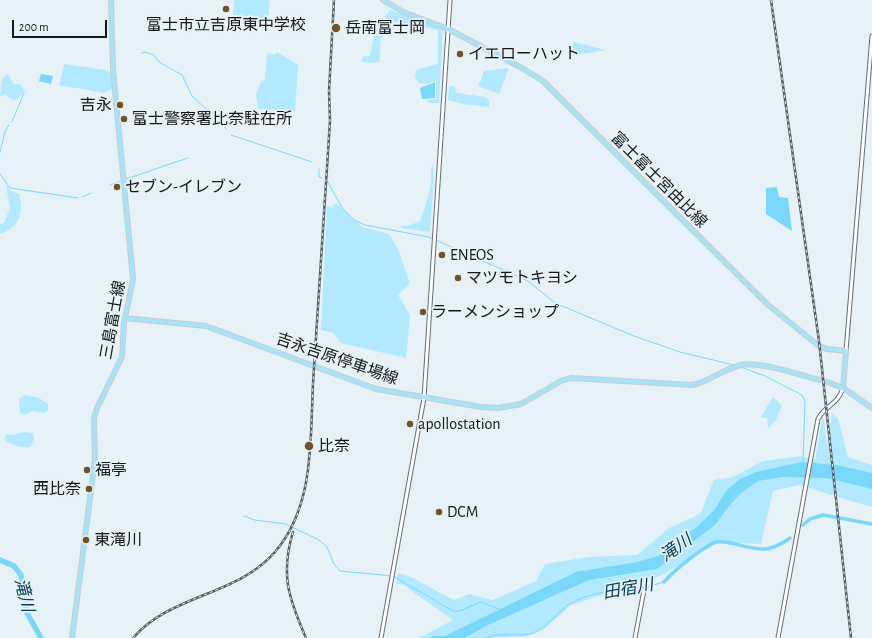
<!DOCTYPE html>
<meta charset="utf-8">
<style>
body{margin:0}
#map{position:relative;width:872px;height:638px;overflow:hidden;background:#e6f2f7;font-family:"Alegreya Sans",sans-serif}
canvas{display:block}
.scale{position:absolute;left:12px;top:20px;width:95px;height:18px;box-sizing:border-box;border:2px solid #131719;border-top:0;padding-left:5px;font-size:12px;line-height:14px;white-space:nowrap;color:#131719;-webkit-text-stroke:3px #e6f2f7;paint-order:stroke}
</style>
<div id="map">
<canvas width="872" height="638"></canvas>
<div class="scale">200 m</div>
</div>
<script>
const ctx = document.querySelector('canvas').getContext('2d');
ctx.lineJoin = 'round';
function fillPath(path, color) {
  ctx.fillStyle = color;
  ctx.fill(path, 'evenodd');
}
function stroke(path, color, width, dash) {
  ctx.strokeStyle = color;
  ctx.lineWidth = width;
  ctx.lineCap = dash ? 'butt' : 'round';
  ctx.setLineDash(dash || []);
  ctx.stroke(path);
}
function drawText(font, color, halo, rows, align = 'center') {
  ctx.font = font + ' "Alegreya Sans","Noto Sans JP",sans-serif';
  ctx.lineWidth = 3.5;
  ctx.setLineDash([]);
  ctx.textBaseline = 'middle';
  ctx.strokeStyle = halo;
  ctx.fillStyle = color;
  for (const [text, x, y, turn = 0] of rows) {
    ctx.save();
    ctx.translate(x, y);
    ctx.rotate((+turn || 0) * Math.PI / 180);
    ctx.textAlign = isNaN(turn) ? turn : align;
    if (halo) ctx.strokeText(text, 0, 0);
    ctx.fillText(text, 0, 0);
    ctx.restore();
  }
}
fillPath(new Path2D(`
 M234 0H270L268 18 233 15Z
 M390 10 443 30 439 103H429L427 100 436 99V80L427 84 419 83 415 77 416 70 438 64V30L399 22H391C377 38 382 43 379 62L368 63 361 61 364 56H370L375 31Z
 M574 42 606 50 570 56Z
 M277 52 298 65 295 111 258 109 256 94 262 80 265 81 267 54 268 53 274 55Z
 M64 64 106 70 111 73 113 88 104 93 59 85Z
 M509 68 499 94 478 86 483 75V71Z
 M8 74 14 84H20L25 91 18 99 13 100 5 95 0 96 2 79Z
 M449 86H455L456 93 486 97 489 100V107L463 104 448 100Z
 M433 166 434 176 430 232 402 228 400 226H408L420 221C425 208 434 182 430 169Z
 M6 185 11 191 19 194C24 213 20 227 0 234V224L4 223 10 208Z
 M336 203 362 227 389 234 398 249 410 283 398 295 410 315 406 358 341 343 333 333 321 330 327 206 333 208 332 206Z
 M25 395 39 398 48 404V410L45 413 31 411 26 415 20 413 19 399Z
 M773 397 782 406 776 420 768 429 767 418 761 417Z
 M832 414 838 418 848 457 872 465V507L799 485 773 491 761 544 719 542 660 576 571 605 543 630 529 636 489 638H419L453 620 402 584H396L398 573 411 577 454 600 469 594 493 600 536 581 545 564 589 557 637 555 669 528 700 514 714 480 733 477 763 461 802 456 815 460 822 419 824 418 827 447Z
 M24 432 33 433 34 439 30 447C21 448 11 445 4 439L6 434 12 435Z`), '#b3e9ff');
fillPath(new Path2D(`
 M41 74 53 76 51 84 39 81Z
 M435 82V98L422 99 420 88Z
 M777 187 779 197 788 198 792 231 766 214V188Z
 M802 462 836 465 872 473V489L826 478 782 477 758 481 741 493 728 507 715 525 657 569 589 580 488 625 464 638H427L434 636H445L576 572 637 562 658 556 698 526 715 509 726 491 740 479 756 472Z`), '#79d7fa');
stroke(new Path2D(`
 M142 53 145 52 154 55 159 62 182 75 192 96 205 108 220 117 226 129
 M12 122 24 93
 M231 135 312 162
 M0 152 5 132 9 125
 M319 169V177L322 178
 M0 174 10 188 78 198
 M126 179 188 158
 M327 181 343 209 356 221 365 225 429 237 528 281 555 303 634 336 680 352 734 365
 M110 185 120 181
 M82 197 91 193
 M741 367 765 376 802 395 805 401 803 462
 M244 516 255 520 286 524 319 540 327 547 334 564 340 571 393 576 453 611H460L480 602 499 609
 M485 638C500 631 518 638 533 633 551 626 559 607 577 600 604 588 636 592 664 582`), '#79d7fa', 1);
stroke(new Path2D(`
 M803 525 810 519 823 515 872 524
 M664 582C672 572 704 546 716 542 721 541 726 542 731 543 758 549 766 555 790 538`), '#79d7fa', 3.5);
stroke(new Path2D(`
 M0 560 14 566 21 575 27 613 41 638`), '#79d7fa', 5.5);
const minor = new Path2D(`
 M846 351 872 36
 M381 638 424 398 450 0
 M635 638 644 590
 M778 638 818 419C826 404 837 406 843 388`);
const major = new Path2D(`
 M383 0 403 12 448 29 522 68 543 81 767 304 819 346 827 349 846 351 843 388 872 408
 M125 318 206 326 376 389 481 407 498 408 521 404 561 381 571 378 692 385C709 382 723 369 741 365 758 361 801 375 820 380
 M827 382 843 388
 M72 638 95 459 94 418 97 408 122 357 124 323 133 279 113 70 111 0`);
stroke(minor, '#657074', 5);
stroke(major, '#cbcccc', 6);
stroke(minor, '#fff', 3);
stroke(major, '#a6e3f9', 4);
const rail = new Path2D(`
 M771 0 819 341 851 638
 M293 532C280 575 289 599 306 638
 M133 638C171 594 237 596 275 552 318 502 309 429 314 368 320 286 324 203 330 121L329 91 334 0`);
stroke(rail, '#565d60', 2.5);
stroke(rail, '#e6f2f7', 1, [3]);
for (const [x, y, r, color] of [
 [226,9,4,"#715327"],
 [336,28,5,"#715327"],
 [460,54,4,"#715327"],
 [120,105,4,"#715327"],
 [124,119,4,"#715327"],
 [117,187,4,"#715327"],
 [442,255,4,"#715327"],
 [458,278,4,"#715327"],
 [423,312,4,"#715327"],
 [410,424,4,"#715327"],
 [309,446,5,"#715327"],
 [87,470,4,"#715327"],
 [89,489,4,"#715327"],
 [439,512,4,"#715327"],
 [86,540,4,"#715327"]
]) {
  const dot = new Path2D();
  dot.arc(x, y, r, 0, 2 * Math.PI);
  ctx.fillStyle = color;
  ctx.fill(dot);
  stroke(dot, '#e6f2f7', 1.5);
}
drawText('16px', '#131719', '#e6f2f7', [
 ["富士市立吉原東中学校",226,25,"center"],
 ["岳南富士岡",345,28],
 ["イエローハット",468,54],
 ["吉永",112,105,"right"],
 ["富士警察署比奈駐在所",132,119],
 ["セブン-イレブン",125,187],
 ["ENEOS",450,255],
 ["マツモトキヨシ",466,278],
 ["ラーメンショップ",431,312],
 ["apollostation",418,424],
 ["比奈",318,446],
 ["福亭",95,470],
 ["西比奈",81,489,"right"],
 ["DCM",447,512],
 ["東滝川",94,540]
], 'left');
drawText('16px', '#131719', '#e6f2f7', [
 ["富士富士宮由比線",659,180,45],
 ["三島富士線",113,320,-80],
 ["吉永吉原停車場線",337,359,19]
]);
drawText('italic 17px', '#044052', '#e6f2f7', [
 ["滝川",676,548,-35],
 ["田宿川",628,589,-10],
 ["滝川",24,595,76]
]);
</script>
